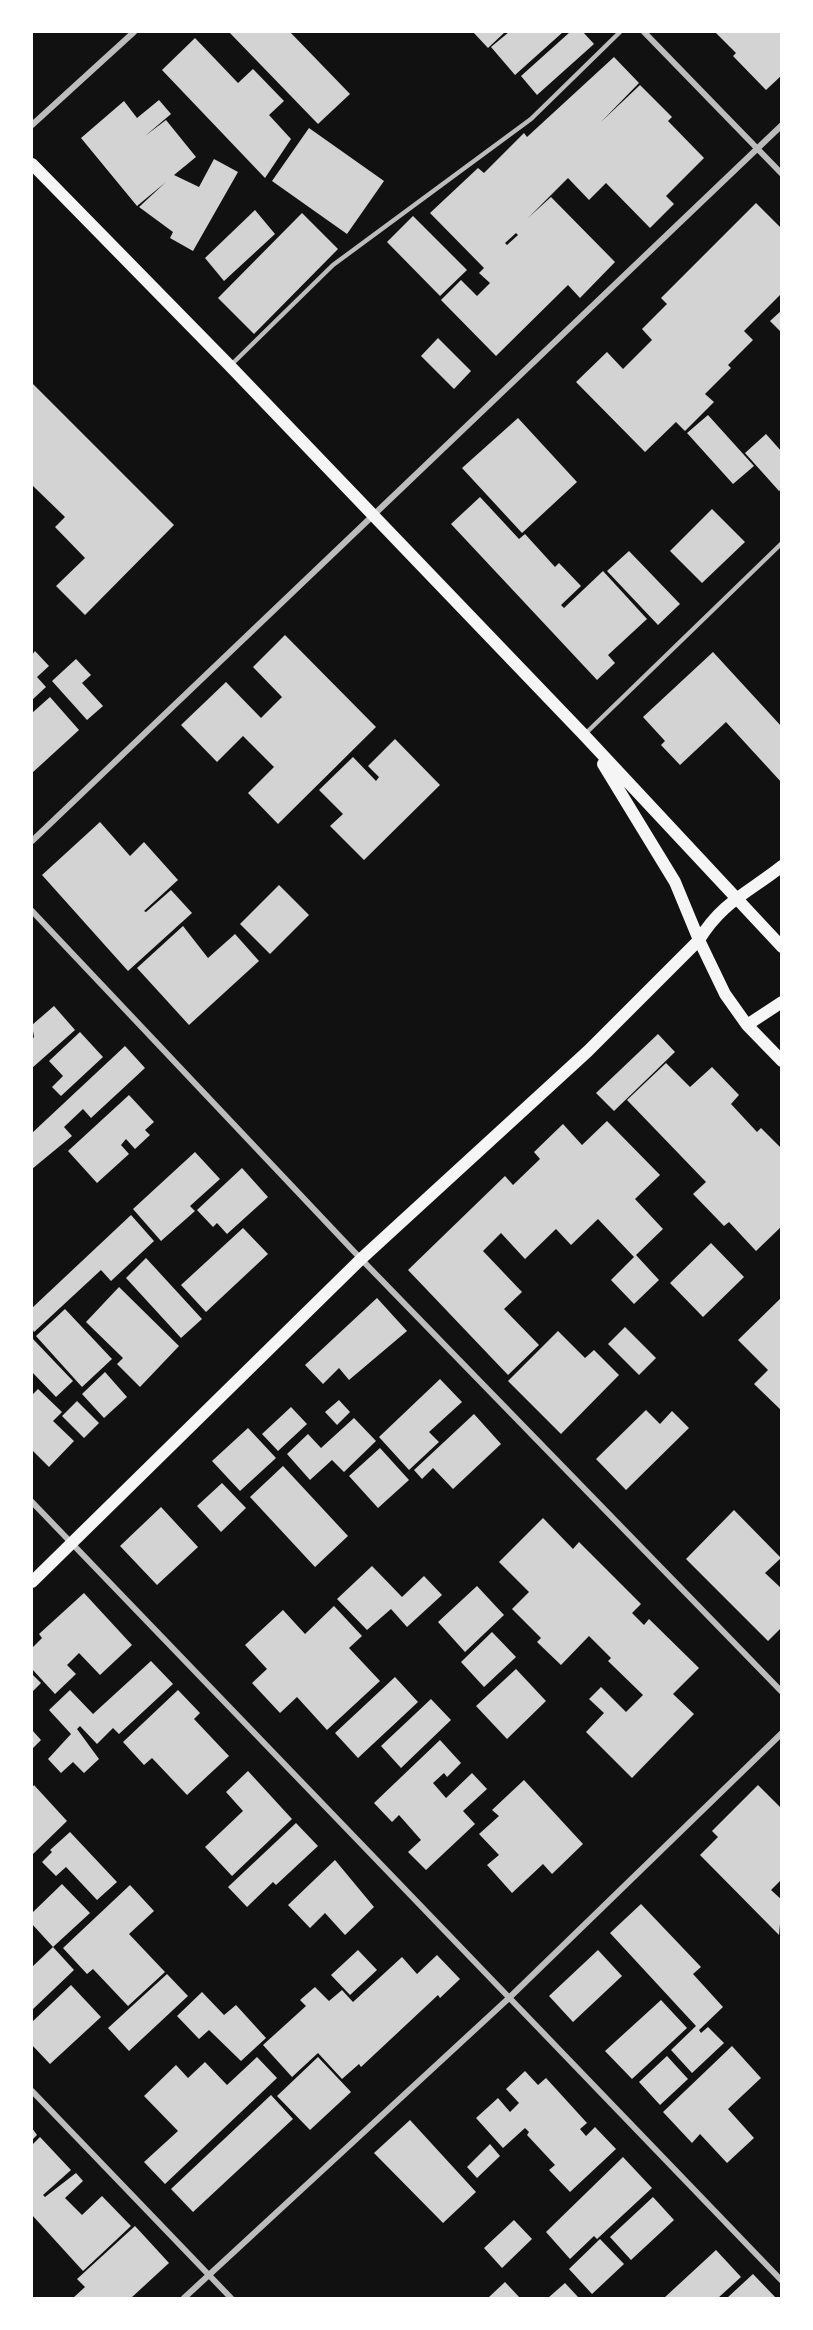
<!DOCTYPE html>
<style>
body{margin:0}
#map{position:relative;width:813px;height:2330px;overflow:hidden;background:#111;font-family:"Open Sans",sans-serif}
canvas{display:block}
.frame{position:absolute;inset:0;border:33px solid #fff;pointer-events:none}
</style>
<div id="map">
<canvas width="813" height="2330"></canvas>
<div class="frame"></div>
</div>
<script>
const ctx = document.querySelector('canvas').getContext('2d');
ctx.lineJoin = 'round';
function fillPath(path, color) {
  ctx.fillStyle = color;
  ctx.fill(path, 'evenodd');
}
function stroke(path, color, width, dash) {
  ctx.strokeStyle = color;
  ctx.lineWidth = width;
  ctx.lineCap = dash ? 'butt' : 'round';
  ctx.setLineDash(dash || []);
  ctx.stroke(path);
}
fillPath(new Path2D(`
 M229 32H290L350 94 318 124Z
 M473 32H505L488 48Z
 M509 32H563L515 75 491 47Z
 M570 32H583L594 44 537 95 521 76Z
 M715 32H782V75L766 90 733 56 736 53Z
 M195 38 238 83 253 69 284 101 269 115 291 139 265 178 162 70Z
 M614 57 639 83 601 122 640 85 672 117 668 121 704 158 666 196 674 204 650 228 606 183 589 200 568 178 528 218 551 197 615 262 580 298 568 285 496 356 441 300 461 280 477 296 490 283 479 273 484 268 430 213 478 168 484 173 524 133 527 137ZM516 233 518 235 507 245 505 243Z
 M159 100 171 114 145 136 166 120 196 157 174 175 199 187 214 159 238 172 193 251 170 238 173 232 139 207 166 182 137 206 81 138 124 101 137 118Z
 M309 128 384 181 347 234 272 181Z
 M756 203 782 229V293L744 331 753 340 728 365 731 368 705 394 714 402 685 431 676 422 645 452 576 382 607 352 623 369 652 340 642 329 667 304 661 298Z
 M255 210 275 234 224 281 205 258Z
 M302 213 338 249 254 334 218 298Z
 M413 216 467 270 440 296 387 242Z
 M782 310V333L770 321Z
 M438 338 471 371 454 389 421 356Z
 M32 383 174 525 85 615 56 586 85 558 55 527 65 517 32 485Z
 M708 415 754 466 733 484 687 433Z
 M518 418 577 482 522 533 462 468Z
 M766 434 782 452V489L779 491 745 453Z
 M480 497 519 539 525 534 555 567 559 563 581 586 561 605 564 608 603 571 647 619 608 655 615 663 597 680 451 524Z
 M712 509 745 542 702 583 670 551Z
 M629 551 680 604 658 625 607 571Z
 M285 635 376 727 278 824 248 793 274 767 243 736 217 762 181 725 226 682 261 718 282 697 253 667Z
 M35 651 49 666 37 677 46 687 32 700V655Z
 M713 652 782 727V783L726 722 680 765 661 745 665 741 643 717Z
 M76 659 91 675 82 683 103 706 87 720 52 681Z
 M50 697 79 730 32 773V713Z
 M395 739 440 785 364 860 330 826 343 814 319 790 353 757 376 781 379 777 368 766Z
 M100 822 130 856 144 842 178 880 144 911 146 912 171 890 192 913 128 971 42 875Z
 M279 885 309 915 270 954 240 924Z
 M183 926 208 958 235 934 259 961 189 1025 137 968Z
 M54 1006 75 1030 32 1068V1040L34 1037 32 1025Z
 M80 1032 103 1057 61 1096 52 1087 63 1076 49 1061Z
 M658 1034 675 1052 614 1111 596 1093Z
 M125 1046 145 1068 91 1118 83 1109 64 1127 72 1136 32 1169V1133Z
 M666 1063 690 1087 712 1067 739 1095 731 1104 757 1132 761 1128 782 1149V1226L756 1251 729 1222 724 1226 693 1194 706 1182 627 1100Z
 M129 1095 154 1122 145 1130 150 1135 135 1149 126 1139 121 1145 129 1154 97 1183 68 1151Z
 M607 1121 660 1175 635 1199 663 1229 636 1255 659 1280 634 1304 611 1280 634 1257 598 1219 571 1245 556 1229 525 1259 501 1233 483 1251 522 1292 504 1309 539 1345 508 1375 408 1270 505 1176 513 1185 540 1159 534 1152 563 1124 582 1145Z
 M195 1152 220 1179 190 1206 195 1211 161 1241 133 1209Z
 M242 1168 268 1197 227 1234 217 1223 213 1227 197 1210Z
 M131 1215 154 1241 111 1281 101 1270 34 1332 32 1329V1308Z
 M243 1228 268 1254 206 1312 181 1285Z
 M711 1243 744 1277 703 1317 670 1283Z
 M146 1258 202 1319 181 1338 126 1278Z
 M119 1287 179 1346 140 1387 117 1364 123 1358 86 1322Z
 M782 1297V1411L754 1384 768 1370 738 1340Z
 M377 1298 407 1331 349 1380 339 1368 323 1384 305 1365Z
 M65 1309 112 1359 82 1387 36 1336Z
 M625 1327 656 1358 639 1375 608 1344Z
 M558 1331 585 1358 594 1350 619 1375 561 1434 508 1381Z
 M32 1338 73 1381 56 1397 32 1372Z
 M105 1372 127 1397 104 1418 82 1394Z
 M440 1379 462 1402 429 1432 439 1442 409 1470 379 1437Z
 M38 1389 62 1412 53 1421 74 1441 49 1467 32 1450V1395Z
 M339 1400 350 1412 337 1425 325 1412Z
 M77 1401 99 1423 84 1438 62 1416Z
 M291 1407 307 1424 278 1451 262 1434Z
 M646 1410 660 1424 672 1411 689 1428 626 1490 596 1459Z
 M474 1414 501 1444 453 1489 433 1468 422 1479 414 1470Z
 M354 1418 376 1441 344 1472 332 1460 310 1480 287 1454 308 1434 321 1448Z
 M248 1428 276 1458 240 1491 212 1461Z
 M380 1448 409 1480 378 1508 349 1476Z
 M283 1466 348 1536 315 1567 250 1497Z
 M222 1483 246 1508 221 1532 197 1506Z
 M161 1507 198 1547 157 1585 120 1546Z
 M734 1510 781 1558 765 1573 782 1589V1627L768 1641 686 1559Z
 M543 1518 573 1549 579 1542 641 1604 632 1613 644 1625 649 1619 699 1668 673 1694 694 1714 632 1778 586 1732 604 1713 589 1699 601 1687 626 1712 643 1695 608 1661 611 1658 589 1636 561 1665 537 1642 541 1638 512 1609 529 1592 499 1562Z
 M372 1566 402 1597 424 1576 442 1595 407 1627 391 1609 367 1630 337 1599Z
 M477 1586 504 1615 465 1652 438 1622Z
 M84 1593 132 1645 100 1675 79 1653 67 1665 76 1674 55 1694 32 1669V1648L42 1638 39 1634Z
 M334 1606 362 1636 349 1648 380 1681 327 1730 297 1697 280 1713 252 1683 267 1669 245 1645 283 1610 305 1634Z
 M492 1632 516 1657 484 1687 461 1662Z
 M151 1661 173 1684 119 1734 113 1728 97 1744 80 1726 77 1729 99 1759 84 1773 73 1762 61 1773 48 1759 71 1734 49 1710 70 1690 93 1714Z
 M516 1669 546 1701 507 1739 476 1706Z
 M32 1674 41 1683 32 1692Z
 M395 1677 418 1702 358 1758 335 1733Z
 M178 1690 200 1713 194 1719 229 1756 187 1795 152 1758 144 1765 123 1742Z
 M431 1699 451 1720 401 1768 381 1746Z
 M32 1730 41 1740 32 1749Z
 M440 1740 461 1763 447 1777 444 1773 433 1783 446 1798 472 1773 487 1789 463 1811 475 1824 426 1870 408 1852 421 1840 399 1815 392 1822 374 1803Z
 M248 1771 292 1819 232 1876 205 1847 243 1811 226 1792Z
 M524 1780 583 1844 552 1874 543 1864 512 1893 487 1865 499 1855 479 1834 499 1816 492 1810Z
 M34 1785 67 1821 32 1855V1788Z
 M758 1785 782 1809V1879L771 1890 782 1900 779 1935 700 1855 718 1837 712 1831Z
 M296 1823 318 1846 276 1885 273 1882 247 1907 228 1887Z
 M70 1832 117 1882 97 1900 66 1867 56 1876 42 1862 52 1852 50 1850Z
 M335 1860 374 1907 345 1935 325 1913 310 1928 288 1905Z
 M62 1884 90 1913 53 1947 74 1970 32 2010V1967L53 1947 32 1924V1913Z
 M130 1885 154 1911 129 1934 165 1972 128 2006 93 1969 87 1974 63 1948Z
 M641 1904 701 1967 693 1974 723 2007 699 2030 701 2033 708 2027 724 2043 692 2073 671 2050 696 2026 610 1933Z
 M358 1950 377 1970 350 1995 331 1975Z
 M598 1950 622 1976 573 2022 549 1996Z
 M437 1955 460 1979 440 1998 438 1995 361 2067 359 2064 342 2079 318 2053 292 2077 263 2045 306 2006 300 2000 315 1987 329 2001 342 1990 353 2002 402 1957 417 1974Z
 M167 1974 188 1996 129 2051 108 2028Z
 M71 1985 101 2017 50 2064 32 2045V2022Z
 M202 1992 224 2015 236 2005 266 2038 241 2061 209 2030 199 2039 177 2016Z
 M661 2000 687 2028 632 2079 605 2051Z
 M732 2046 761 2078 728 2109 754 2138 727 2163 700 2134 692 2143 663 2112Z
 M667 2056 688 2079 660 2105 639 2082Z
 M257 2057 277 2078 165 2184 144 2162 178 2131 144 2096 176 2065 188 2078 205 2062 227 2085Z
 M318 2057 351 2092 310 2130 277 2096Z
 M525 2071 538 2085 546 2078 587 2123 580 2129 586 2136 595 2127 616 2149 570 2192 549 2170 555 2165 527 2135 529 2132 525 2128 503 2148 476 2118 498 2098 510 2112 519 2103 506 2089Z
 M271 2095 293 2119 193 2212 171 2189Z
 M410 2120 476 2192 443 2223 374 2153Z
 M32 2128 37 2135 32 2140Z
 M40 2137 71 2170 43 2195 45 2197 76 2173 83 2181 65 2198 82 2215 102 2196 131 2226 83 2271 32 2215V2145Z
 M490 2144 500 2156 477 2178 467 2167Z
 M623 2157 652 2188 597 2239 594 2236 570 2259 546 2232Z
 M653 2197 674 2220 631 2260 610 2237Z
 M514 2220 532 2239 502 2268 484 2248Z
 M135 2226 169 2263 131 2298H73L85 2287 77 2279Z
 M600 2239 624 2264 592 2294 569 2269Z
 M716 2250 741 2277 718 2298H664Z
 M753 2274 776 2298H727Z
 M505 2282 520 2298H488Z
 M565 2283 579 2298H548Z`), '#d3d3d3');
stroke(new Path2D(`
 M231 365 333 265 531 119 620 32
 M585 734 782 543`), '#bcbcbc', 4.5);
stroke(new Path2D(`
 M644 32 782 174
 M32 125 134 32
 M32 841 782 125
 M32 911 361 1259 782 1692
 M32 1502 782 2281
 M32 2091 231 2298
 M184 2298 509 1998 782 1733`), '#bcbcbc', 6);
stroke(new Path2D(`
 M32 164 230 366 584 735 782 947
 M603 764 675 882 699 940 725 994 747 1025 782 1061
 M747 1025 782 1002
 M32 1582 361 1259 588 1051 699 940C722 902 748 893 782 866`), '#f5f5f5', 12);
</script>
